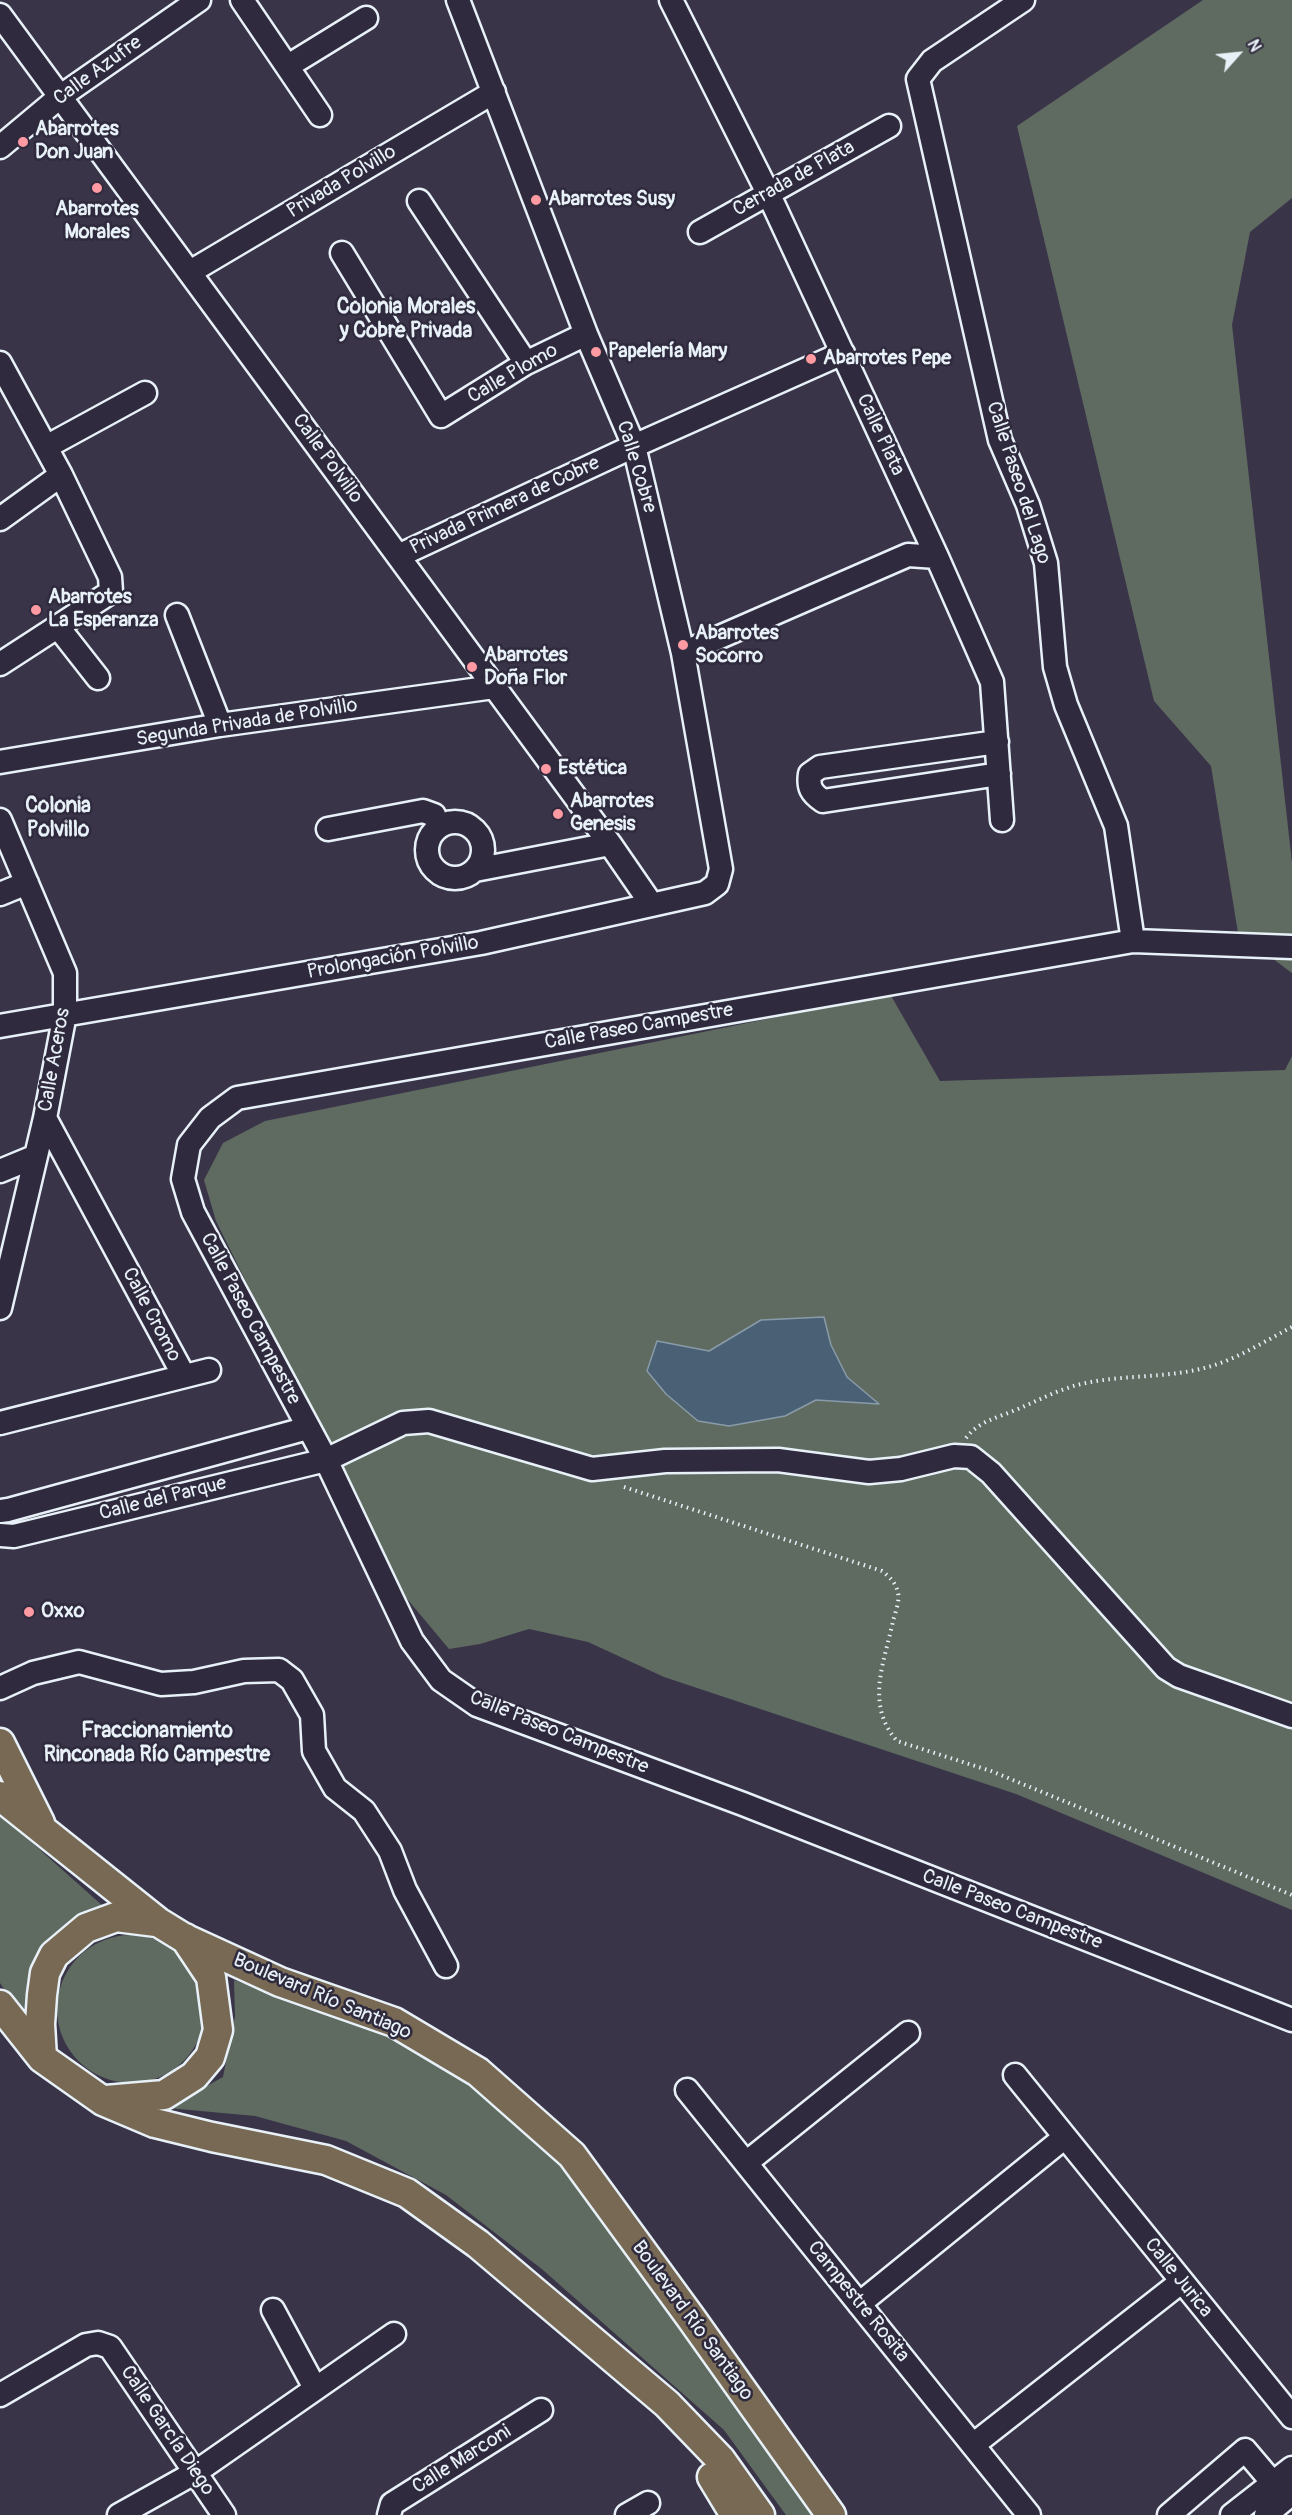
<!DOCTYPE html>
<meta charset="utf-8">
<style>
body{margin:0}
#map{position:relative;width:1292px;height:2515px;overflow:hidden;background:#3a3449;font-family:Pangolin,sans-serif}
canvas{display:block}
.north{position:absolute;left:1208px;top:24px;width:60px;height:60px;-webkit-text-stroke:4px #2f2a3d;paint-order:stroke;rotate:63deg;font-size:16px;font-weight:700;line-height:24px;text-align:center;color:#e8f1f8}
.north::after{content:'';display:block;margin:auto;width:21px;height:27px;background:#e8f1f8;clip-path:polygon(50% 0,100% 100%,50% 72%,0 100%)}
</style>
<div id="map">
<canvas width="1292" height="2515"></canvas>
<div class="north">N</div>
</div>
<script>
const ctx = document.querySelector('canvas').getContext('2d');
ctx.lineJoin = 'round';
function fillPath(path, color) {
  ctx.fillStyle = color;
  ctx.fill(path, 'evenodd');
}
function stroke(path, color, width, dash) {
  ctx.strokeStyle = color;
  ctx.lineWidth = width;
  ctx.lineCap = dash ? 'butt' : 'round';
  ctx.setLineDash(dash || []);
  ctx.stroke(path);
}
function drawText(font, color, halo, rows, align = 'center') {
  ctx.font = font + ' Pangolin,sans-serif';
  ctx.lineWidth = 5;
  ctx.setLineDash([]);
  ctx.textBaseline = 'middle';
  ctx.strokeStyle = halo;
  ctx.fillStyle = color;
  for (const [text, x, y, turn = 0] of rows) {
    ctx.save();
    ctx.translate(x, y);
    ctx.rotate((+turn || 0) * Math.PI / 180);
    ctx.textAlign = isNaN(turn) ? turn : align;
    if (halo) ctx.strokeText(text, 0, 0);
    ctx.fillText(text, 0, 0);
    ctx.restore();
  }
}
fillPath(new Path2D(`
 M1203 0H1292V198L1250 232 1232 325 1292 863V973L1238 933 1211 766 1154 701 1017 126Z
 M890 994 940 1081 1285 1070 1292 1056V1910L1016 1794 664 1677 588 1642 529 1629 480 1644 449 1649 397 1587 216 1221 204 1180 223 1143 265 1121Z
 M0 1814 104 1907 66 1925 36 1957 25 2020 0 1983Z
 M57 2009a74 74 0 1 1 148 0a74 74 0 1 1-148 0Z
 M234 1980 410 2042 489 2098 561 2164 697 2347 815 2515H786L724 2430 543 2270 446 2195 346 2141 255 2116 168 2108 223 2077 235 2016Z`), '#5f6b61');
const water = new Path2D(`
 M824 1317 831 1345 847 1377 879 1404 816 1400 785 1416 729 1426 698 1421 666 1394 647 1371 657 1341 709 1351 761 1320Z`);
fillPath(water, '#4a6175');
stroke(water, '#899ba9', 1.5);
const minor = new Path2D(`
 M242 0 320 115
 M671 0 769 195 937 557 992 682 1002 820
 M1023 0 932 61 918 79 1000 440 1028 505 1046 563 1055 667 1066 705 1116 826 1133 941
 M0 15 610 844 652 905
 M288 66 366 18
 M0 147 61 96 199 0
 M419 201 526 363
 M700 232 889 126
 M342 253 441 416 526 363 586 334
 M190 272 494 92
 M0 363 61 475 110 577 111 592 0 664
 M46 447 145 393
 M0 519 61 475
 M398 556 634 446 843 353
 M177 615 220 725
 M58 627 98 678
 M683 653 908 555 937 557
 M997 742 820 767 810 774C808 787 811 793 823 801L999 774
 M0 762 220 725 494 687
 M0 820 65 973V1014L45 1118 0 1308
 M427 850a28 28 0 1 1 56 0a28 28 0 1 1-56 0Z
 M328 829 423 811 434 815 439 827
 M475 870 610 844
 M0 894 27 883
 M1292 947 1133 941 237 1098 210 1118 189 1145 183 1179 193 1212 326 1460 412 1641 441 1680 477 1705 743 1804 1292 2020
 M0 1026 481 943 705 893 717 884 721 869 683 653 634 446 586 334 458 0
 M45 1118 184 1376
 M0 1171 34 1157
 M0 1423 209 1370
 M0 1511 8 1510 308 1428
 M0 1535 14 1536 326 1460 403 1423 429 1421 592 1469 665 1461 778 1460 869 1472 901 1469 954 1456 971 1457 991 1473 1166 1668 1179 1676 1292 1716
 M0 1688 33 1673 79 1662 161 1684 194 1682 244 1671 279 1670 292 1680 312 1715 314 1751 335 1788 364 1811 390 1851 405 1890 446 1966
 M1015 2075 1292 2417
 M687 2090 1029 2515
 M746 2163 908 2033
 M859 2304 1065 2137
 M273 2310 315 2388
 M0 2395 86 2345 98 2343 110 2347 224 2515
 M973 2445 1181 2282
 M119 2515 196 2472 394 2334
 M389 2515 392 2504 541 2410
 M627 2515 648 2503
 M1169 2515 1245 2450 1273 2483
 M1232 2515 1292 2468
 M1266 2515 1292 2493`);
const major = new Path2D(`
 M0 1743 40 1823
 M0 1796 158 1922 184 1938 280 1982 394 2022 478 2072 572 2155 691 2318 831 2515
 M0 2005 42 2058 103 2101 155 2123 212 2137 326 2160 407 2193 478 2244 667 2404 721 2460 760 2515
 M42 2058 40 2024 42 1995 45 1973 54 1955 86 1928 116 1917 156 1922
 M106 2100 164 2095 194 2076 210 2057 218 2030 211 1977 185 1938
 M712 2477 735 2515`);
stroke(minor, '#e8f1f8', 27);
stroke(major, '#e8f1f8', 33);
stroke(new Path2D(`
 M966 1438C978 1422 996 1418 1013 1411 1038 1401 1060 1388 1086 1383 1123 1375 1163 1378 1200 1369 1233 1362 1263 1342 1292 1327
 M624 1487 882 1571C890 1577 896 1583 898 1593 900 1601 895 1613 893 1621 884 1664 865 1704 897 1741L991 1771 1292 1895`), '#e8f1f8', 4, [1.5, 4.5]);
stroke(minor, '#2f2a3d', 22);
stroke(major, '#776954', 28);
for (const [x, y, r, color] of [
 [23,142,6,"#ff9aa2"],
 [97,188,6,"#ff9aa2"],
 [536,200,6,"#ff9aa2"],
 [596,352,6,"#ff9aa2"],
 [811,359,6,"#ff9aa2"],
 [36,610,6,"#ff9aa2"],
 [683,645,6,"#ff9aa2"],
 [472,667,6,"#ff9aa2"],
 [546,769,6,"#ff9aa2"],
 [558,814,6,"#ff9aa2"],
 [29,1612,6,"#ff9aa2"]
]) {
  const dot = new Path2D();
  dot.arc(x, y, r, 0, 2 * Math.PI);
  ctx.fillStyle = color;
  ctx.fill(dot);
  stroke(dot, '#2f2a3d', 2);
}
drawText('20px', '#e8f1f8', '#2f2a3d', [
 ["Calle Azufre",98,71,-36],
 ["Cerrada de Plata",794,179,-29],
 ["Privada Polvillo",342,182,-31],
 ["Calle Plomo",513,374,-30],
 ["Calle Plata",880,435,65],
 ["Calle Polvillo",327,459,54],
 ["Calle Cobre",636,467,73],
 ["Calle Paseo del Lago",1018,483,72],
 ["Privada Primera de Cobre",505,506,-25],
 ["Segunda Privada de Polvillo",247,723,-9],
 ["Prolongación Polvillo",393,958,-10],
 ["Calle Paseo Campestre",639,1027,-10],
 ["Calle Aceros",55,1060,-80],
 ["Calle Cromo",151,1315,62],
 ["Calle Paseo Campestre",250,1319,62],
 ["Calle del Parque",163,1499,-14],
 ["Calle Paseo Campestre",559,1733,22],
 ["Calle Paseo Campestre",1012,1910,21],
 ["Boulevard Río Santiago",322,1997,23],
 ["Calle Jurica",1178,2278,51],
 ["Campestre Rosita",858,2302,51],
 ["Boulevard Río Santiago",692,2321,54],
 ["Calle García Diego",167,2431,56],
 ["Calle Marconi",462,2460,-32]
]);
drawText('bold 20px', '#e8f1f8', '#2f2a3d', [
 ["Abarrotes",35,130],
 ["Don Juan",35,153],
 ["Abarrotes Susy",548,200],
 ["Abarrotes",97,210,"center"],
 ["Morales",97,233,"center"],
 ["Papelería Mary",608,352],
 ["Abarrotes Pepe",823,359],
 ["Abarrotes",48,598],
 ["La Esperanza",48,621],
 ["Abarrotes",695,634],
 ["Socorro",695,657],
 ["Abarrotes",484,656],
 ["Doña Flor",484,679],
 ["Estética",558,769],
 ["Abarrotes",570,802],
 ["Genesis",570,825],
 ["Oxxo",41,1612]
], 'left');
drawText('bold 21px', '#e8f1f8', '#2f2a3d', [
 ["Colonia Morales",406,308],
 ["y Cobre Privada",406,332],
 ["Colonia",58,807],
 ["Polvillo",58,831],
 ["Fraccionamiento",157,1732],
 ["Rinconada Río Campestre",157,1756]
]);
</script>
